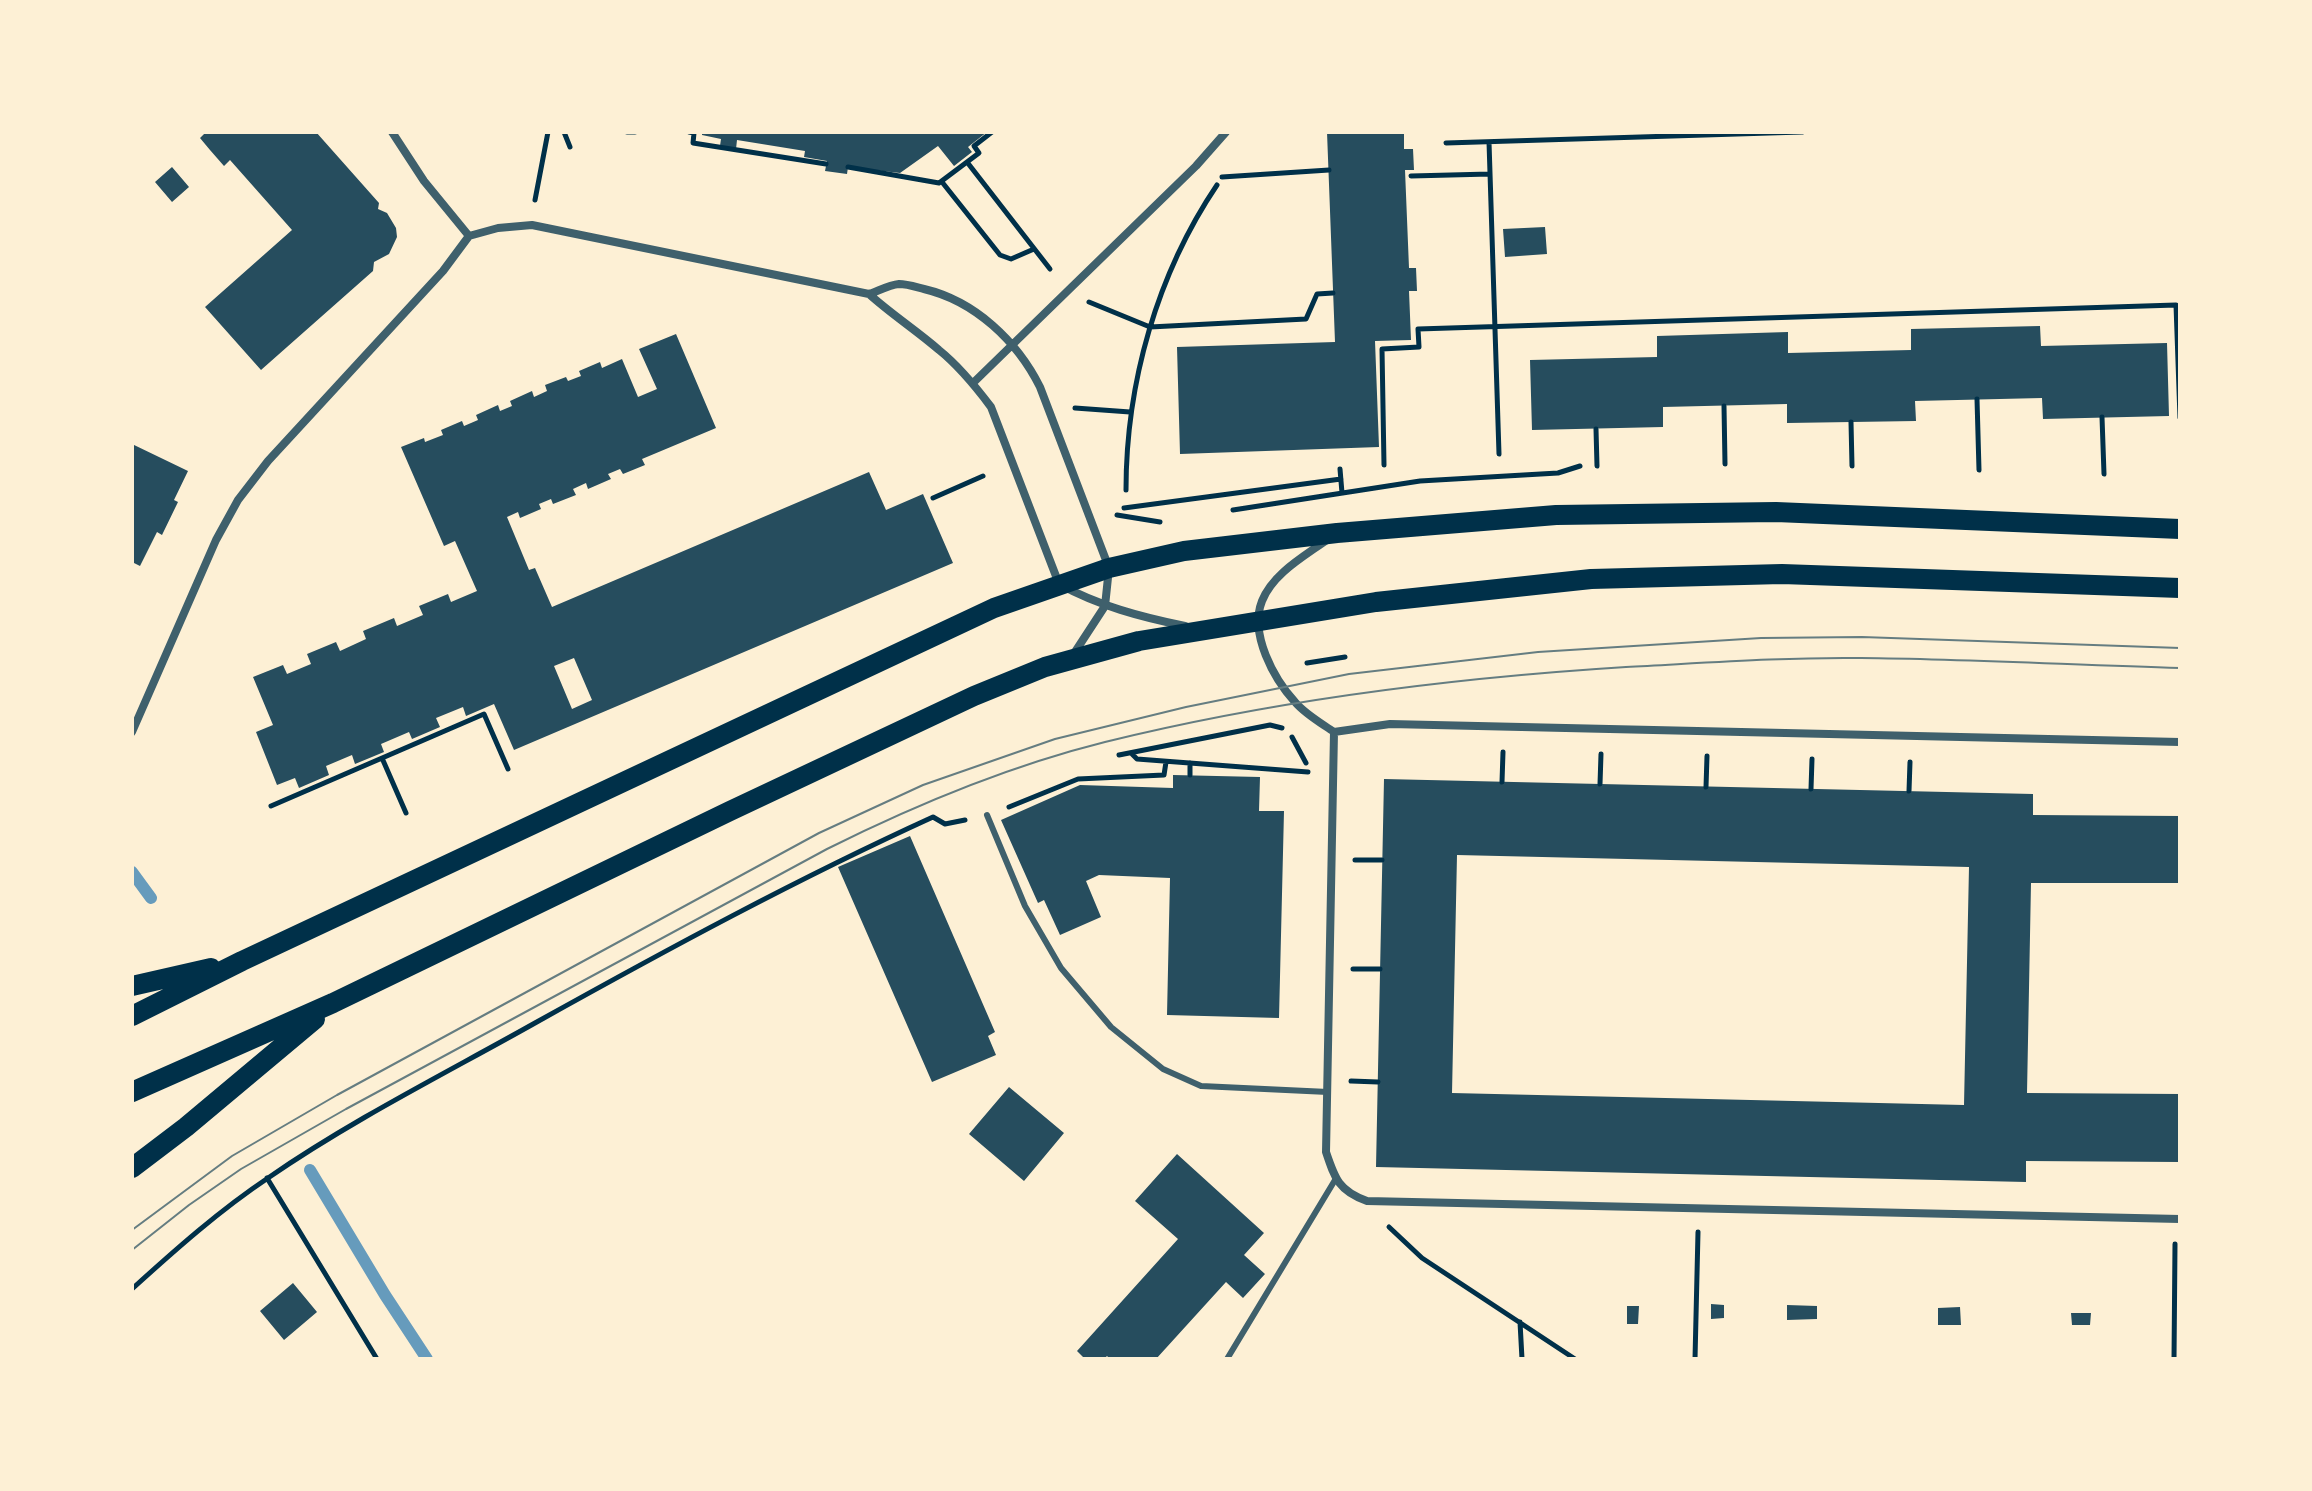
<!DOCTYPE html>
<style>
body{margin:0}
#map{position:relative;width:2312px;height:1491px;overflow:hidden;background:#fdf0d5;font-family:Figtree,sans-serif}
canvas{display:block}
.frame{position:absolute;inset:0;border:134px solid #fdf0d5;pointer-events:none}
</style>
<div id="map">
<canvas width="2312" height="1491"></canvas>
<div class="frame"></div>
</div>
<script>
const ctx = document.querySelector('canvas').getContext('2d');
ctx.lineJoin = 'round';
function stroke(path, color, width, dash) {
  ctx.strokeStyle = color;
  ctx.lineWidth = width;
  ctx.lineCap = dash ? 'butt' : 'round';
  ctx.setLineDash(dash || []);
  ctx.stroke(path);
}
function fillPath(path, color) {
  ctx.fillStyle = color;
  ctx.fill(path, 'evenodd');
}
stroke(new Path2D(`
 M132 872 151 898
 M310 1170 385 1295 427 1359`), '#669bbc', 12);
fillPath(new Path2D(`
 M206 132H316L379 203 378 209 387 213 396 228 397 237 389 254 374 262 373 271 261 370 205 307 292 230 230 160 224 166 210 150 200 138Z
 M702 132H987L968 147 972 152 954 166 938 146 900 173 848 167 847 174 825 171 827 161 804 157 805 151 737 140 736 149 720 146 721 139 702 135Z
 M1327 132H1404V149H1413L1414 170H1405L1409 268H1416L1417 291H1409L1411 340 1375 341 1379 447 1180 454 1177 347 1335 342Z
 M172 167 189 187 172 202 155 182Z
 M1545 227 1547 254 1505 257 1503 229Z
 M2040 326 2041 346 2167 343 2169 416 2043 419 2042 398 1915 401 1916 421 1787 423V404L1663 407V427L1532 430 1530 360 1657 357V336L1788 332V353L1911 350V329Z
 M676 334 716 428 642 459 645 465 623 474 620 469 608 474 611 479 588 489 586 483 573 489 576 495 553 504 551 499 539 504 541 509 520 518 518 512 507 517 529 570 535 568 552 607 869 472 886 510 923 494 953 563 514 750 494 704 466 716 463 707 436 718 440 727 412 739 409 732 381 744 384 752 355 764 352 755 326 766 329 775 299 788 295 778 277 785 256 732 273 725 253 677 283 665 287 674 311 664 307 654 336 642 340 651 366 639 363 631 394 618 397 626 423 615 419 606 448 594 451 602 477 591 455 541 444 546 401 447 424 438 425 442 443 435 441 430 462 421 464 426 478 420 476 415 498 405 500 411 512 406 510 401 532 391 534 397 547 391 545 385 566 377 568 381 581 376 579 371 600 362 602 368 622 359 638 397 657 389 639 349ZM574 658 592 700 572 709 554 666Z
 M132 444 188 471 174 500 178 502 162 535 157 532 140 566 132 562Z
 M1173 775 1260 777 1259 811H1284L1279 1018 1167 1015 1170 878 1099 875 1086 881 1101 917 1060 935 1044 900 1038 903 1001 820 1080 785 1173 788Z
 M1384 779 2033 794V815L2180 816V883H2031L2027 1093 2180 1094V1162L2026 1161V1182L1376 1167ZM1457 855 1969 867 1964 1105 1452 1093Z
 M910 836 995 1032 988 1036 996 1055 932 1082 838 867Z
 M1009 1087 1064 1133 1024 1181 969 1134Z
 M1177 1154 1264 1233 1244 1255 1265 1274 1243 1298 1226 1282 1156 1359H1110L1107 1356 1104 1359H1085L1077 1351 1178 1239 1135 1201Z
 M293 1283 317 1312 284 1340 260 1311Z
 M1711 1304 1724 1305V1318L1711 1319Z
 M1787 1305 1817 1306V1319L1787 1320Z
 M1627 1306H1639L1638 1324H1627Z
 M1960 1307 1961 1325H1938V1308Z
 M2071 1313H2091L2090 1325H2072Z`), '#264d5e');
stroke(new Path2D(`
 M564 132 570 147
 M627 132H635
 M689 132 694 133 693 143 826 164
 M1489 142 1499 454
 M1446 143 1802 132
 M967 162 1050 269
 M848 167 939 183 979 153 974 146 992 132
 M1411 176 1490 174
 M1222 177 1329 170
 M942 182 1000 255 1011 259 1034 249
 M535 200 548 132
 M1089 302 1150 327 1306 319 1317 294 1333 293
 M1977 399 1979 470
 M1724 406 1725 464
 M1075 408 1130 412
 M2102 417 2104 474
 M1851 422 1852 466
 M1596 429 1597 466
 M1384 465 1382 349 1419 347 1418 329 2176 305 2180 418
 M1340 469 1342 493
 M1126 490C1126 383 1157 274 1217 185
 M933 498 983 476
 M1124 508 1341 479
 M1233 510 1420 481 1558 473 1580 466
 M1117 515 1160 522
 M1307 663 1345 657
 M1292 737 1306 763
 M1132 754 1137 759 1308 772
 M1119 755 1270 725 1282 728
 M382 758 406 813
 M1190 775V763
 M1502 782 1503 752
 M1600 784 1601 754
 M1706 787 1707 756
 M1811 789 1812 759
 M1909 791 1910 762
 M271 806 484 714 508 769
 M1009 807 1078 779 1164 775 1166 762
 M1355 860H1382
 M1353 969H1380
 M1351 1081 1378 1082
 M267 1178 377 1359
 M1389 1227 1422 1258 1575 1359
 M132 1289C175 1250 220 1210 268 1178 352 1120 446 1073 535 1023 666 950 797 879 933 817L945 824 965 820
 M1520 1322 1522 1359
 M1695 1359 1698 1232
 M2174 1359 2175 1244`), '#003049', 5);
stroke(new Path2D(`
 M987 815 1025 906 1061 968 1111 1027 1163 1069 1201 1086 1328 1092
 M1227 1359 1335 1180`), '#3f606c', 6);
stroke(new Path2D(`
 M392 132 424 181 469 236 498 228 532 225 869 294C878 291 889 285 899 284 907 284 916 287 924 289 975 301 1017 341 1040 387L1109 568 1105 606 1073 655
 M869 294C891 314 916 330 939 350 959 366 976 387 991 407L1059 584C1099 606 1141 617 1185 626
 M973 383 1196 166 1226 132
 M1328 539C1305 556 1273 573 1262 601 1249 634 1274 679 1295 702 1305 714 1321 723 1334 732L1390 724 2180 742
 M132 732 216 540 238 500 268 461 443 271 469 236
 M1334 732 1326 1152C1335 1179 1339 1191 1367 1201L2180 1219`), '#3f606c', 8);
stroke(new Path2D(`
 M132 986 211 968
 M132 1016 242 961 994 608 1109 568 1184 551 1337 533 1556 515 1776 512 2180 529
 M132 1092 333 1003 730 811 974 696 1045 667 1139 641 1376 602 1591 579 1782 574 2180 588
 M132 1168 186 1127 315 1019`), '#003049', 20);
stroke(new Path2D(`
 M132 1230 232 1156 337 1095 819 833 923 785 1055 739 1186 707 1349 674 1538 652 1761 638 1862 637 2180 648
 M132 1250 189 1205 241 1169 346 1109 827 849C915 805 1009 766 1105 742 1275 700 1451 678 1626 667 1704 663 1783 657 1861 658 1967 659 2074 665 2180 668`), '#657d81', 2);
</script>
